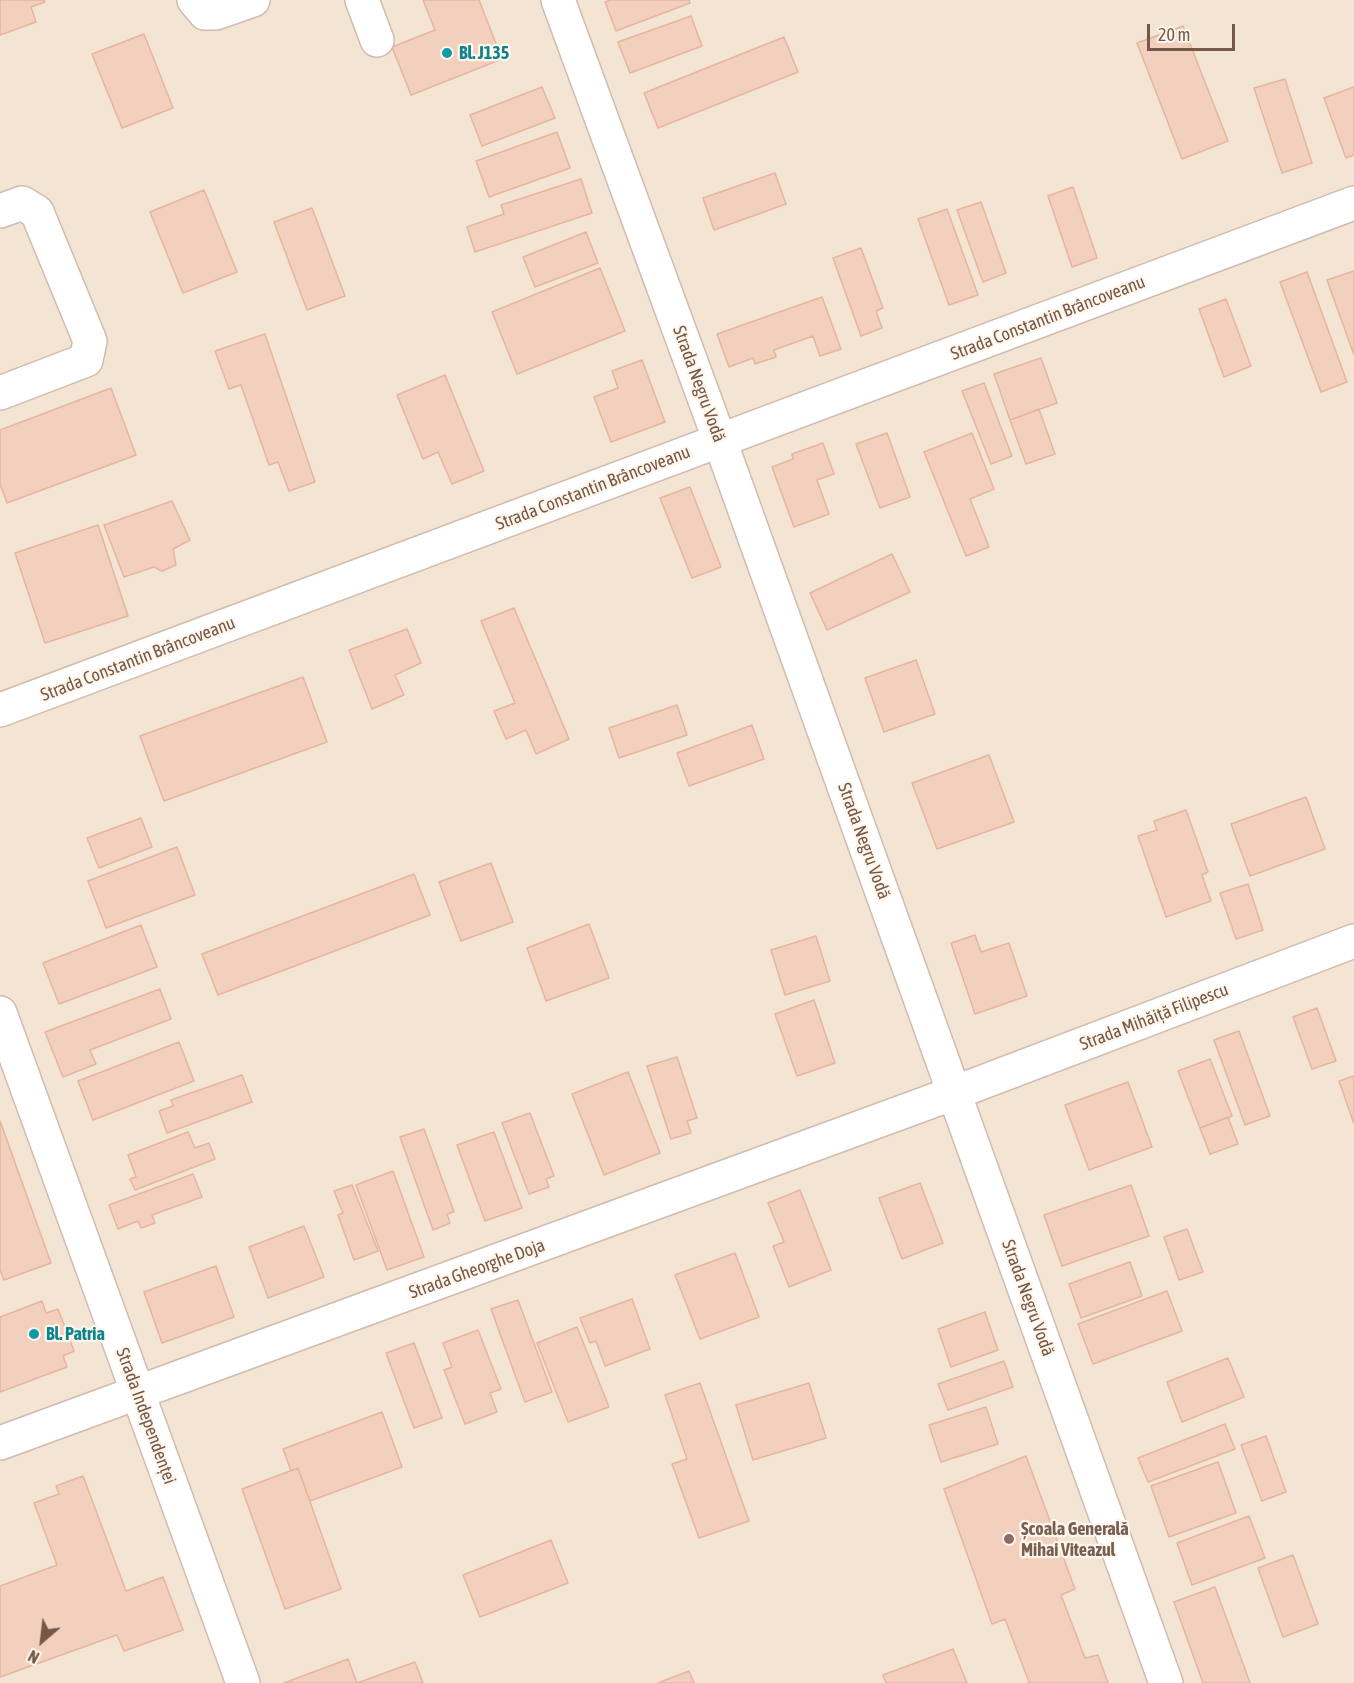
<!DOCTYPE html>
<meta charset="utf-8">
<style>
body{margin:0}
#map{position:relative;width:1354px;height:1683px;overflow:hidden;background:#fcf3e5;font-family:"Asap Condensed",sans-serif}
canvas{display:block}
.north{position:absolute;left:12px;top:1611px;width:60px;height:60px;-webkit-text-stroke:4px #fff7ec;paint-order:stroke;rotate:208deg;font-size:16px;font-weight:700;line-height:24px;text-align:center;color:#76584a}
.north::after{content:'';display:block;margin:auto;width:21px;height:27px;background:#76584a;clip-path:polygon(50% 0,100% 100%,50% 72%,0 100%)}
.scale{position:absolute;left:1147px;top:24px;width:88px;height:27px;box-sizing:border-box;border:3px solid #76584a;border-top:0;padding-left:8px;font-size:18px;line-height:21px;white-space:nowrap;color:#76584a;-webkit-text-stroke:4px #fff7ec;paint-order:stroke}
</style>
<div id="map">
<canvas width="1354" height="1683"></canvas>
<div class="north">N</div>
<div class="scale">20 m</div>
</div>
<script>
const ctx = document.querySelector('canvas').getContext('2d');
ctx.lineJoin = 'round';
function fillPath(path, color) {
  ctx.fillStyle = color;
  ctx.fill(path, 'evenodd');
}
function stroke(path, color, width, dash) {
  ctx.strokeStyle = color;
  ctx.lineWidth = width;
  ctx.lineCap = dash ? 'butt' : 'round';
  ctx.setLineDash(dash || []);
  ctx.stroke(path);
}
function drawText(font, color, halo, rows, align = 'center') {
  ctx.font = font + ' "Asap Condensed",sans-serif';
  ctx.lineWidth = 4.5;
  ctx.setLineDash([]);
  ctx.textBaseline = 'middle';
  ctx.strokeStyle = halo;
  ctx.fillStyle = color;
  for (const [text, x, y, turn = 0] of rows) {
    ctx.save();
    ctx.translate(x, y);
    ctx.rotate((+turn || 0) * Math.PI / 180);
    ctx.textAlign = isNaN(turn) ? turn : align;
    if (halo) ctx.strokeText(text, 0, 0);
    ctx.fillText(text, 0, 0);
    ctx.restore();
  }
}
fillPath(new Path2D(`
 M0 0H1354V1683H0Z`), '#f4e4d4');
const building = new Path2D(`
 M0 0H44L45 2 31 7 36 22 0 35Z
 M423 0H479L502 59 411 95 392 47 435 30Z
 M610 0H689L690 3 616 31 605 2Z
 M691 16 702 46 630 73 618 42Z
 M1183 26 1228 141 1182 159 1137 43Z
 M144 34 173 108 122 128 92 54Z
 M784 37 798 72 658 128 644 93Z
 M1285 79 1312 163 1282 173 1254 88Z
 M542 87 555 118 482 146 470 115Z
 M1354 87V155L1346 158 1324 98Z
 M557 132 570 168 489 197 476 161Z
 M775 173 786 204 714 230 703 198Z
 M581 179 592 213 475 252 467 227 504 214 501 205Z
 M1073 187 1097 258 1072 267 1048 196Z
 M204 190 237 272 183 293 150 212Z
 M981 202 1006 273 983 282 957 210Z
 M312 208 345 296 307 310 274 222Z
 M947 209 978 295 949 305 918 219Z
 M586 232 598 263 535 287 523 257Z
 M861 248 883 308 876 311 882 328 861 336 833 258Z
 M600 268 625 331 517 374 492 312Z
 M1354 271V355L1327 280Z
 M1307 272 1347 382 1321 392 1280 282Z
 M822 297 841 349 820 356 813 336 774 350 776 357 755 364 753 358 729 367 717 334Z
 M1226 299 1251 366 1224 377 1199 309Z
 M265 334 315 482 289 491 278 462 269 465 241 385 229 389 215 351Z
 M1041 358 1057 403 1010 420 994 374Z
 M642 360 665 422 611 442 594 397 618 388 612 371Z
 M445 375 484 471 452 484 438 452 423 459 397 395Z
 M984 383 1012 456 991 464 962 391Z
 M111 388 136 455 7 503 0 484V430Z
 M1039 409 1055 454 1026 464 1010 420Z
 M887 433 910 497 880 508 856 444Z
 M972 433 994 489 970 499 989 547 966 556 924 452Z
 M823 443 834 474 817 480 829 514 794 527 772 467 793 459 792 454Z
 M690 487 721 567 692 578 660 498Z
 M172 501 190 540 173 549 176 565 162 571 154 567 124 577 104 525Z
 M98 525 128 616 45 643 15 553Z
 M892 554 910 592 827 630 810 593Z
 M514 608 569 739 536 754 526 730 506 739 494 711 515 703 481 621Z
 M407 629 421 663 395 675 404 695 372 709 349 650Z
 M916 660 935 714 884 732 865 678Z
 M303 677 327 742 164 801 140 736Z
 M677 705 687 735 619 758 609 728Z
 M752 725 764 759 689 786 677 753Z
 M989 755 1014 822 937 849 912 783Z
 M1306 797 1325 849 1250 876 1231 824Z
 M1186 810 1208 872 1202 875 1211 901 1166 917 1138 836 1157 830 1154 821Z
 M141 818 152 847 99 868 87 838Z
 M177 847 195 895 106 928 88 881Z
 M491 863 513 922 461 941 439 882Z
 M414 874 430 915 218 995 202 954Z
 M1248 884 1263 930 1236 939 1220 893Z
 M589 924 609 978 546 1001 527 948Z
 M141 925 157 967 59 1004 43 963Z
 M975 935 981 952 1009 943 1027 996 975 1014 951 943Z
 M816 936 830 981 785 995 771 950Z
 M160 989 171 1019 90 1050 96 1064 63 1077 45 1032Z
 M814 1000 835 1063 797 1076 775 1014Z
 M1317 1008 1336 1061 1312 1069 1293 1017Z
 M1239 1031 1270 1116 1245 1125 1214 1040Z
 M179 1042 194 1081 93 1120 78 1081Z
 M677 1057 697 1118 687 1121 691 1133 671 1139 647 1066Z
 M1210 1059 1232 1116 1200 1128 1178 1071Z
 M628 1072 660 1153 604 1175 572 1094Z
 M242 1075 252 1102 167 1133 159 1111 173 1106 171 1100Z
 M1354 1076V1124L1339 1081Z
 M1128 1082 1152 1147 1089 1170 1065 1105Z
 M530 1113 554 1176 546 1179 549 1187 529 1194 502 1123Z
 M1228 1117 1238 1144 1210 1154 1200 1128Z
 M0 1121 51 1263 4 1280 0 1270Z
 M424 1129 454 1212 447 1214 450 1223 433 1230 400 1137Z
 M188 1132 195 1148 209 1143 215 1159 135 1190 130 1179 136 1177 128 1155Z
 M494 1132 522 1208 485 1221 457 1145Z
 M393 1171 424 1257 387 1270 356 1185Z
 M193 1174 202 1197 152 1215 155 1223 141 1228 138 1221 118 1229 109 1205Z
 M920 1183 943 1243 902 1259 879 1198Z
 M352 1185 378 1251 354 1260 338 1215 343 1213 334 1191Z
 M1131 1185 1149 1236 1062 1266 1044 1215Z
 M800 1190 831 1270 789 1287 773 1246 784 1242 768 1203Z
 M304 1226 324 1277 268 1298 249 1247Z
 M1187 1229 1203 1272 1179 1280 1164 1237Z
 M735 1253 759 1317 700 1339 675 1275Z
 M1130 1262 1142 1296 1081 1318 1069 1284Z
 M216 1266 234 1317 162 1343 144 1292Z
 M1167 1291 1182 1331 1093 1364 1078 1324Z
 M632 1299 650 1349 605 1366 596 1341 590 1343 580 1318Z
 M518 1300 552 1392 525 1402 491 1309Z
 M42 1301 46 1313 58 1309 74 1351 63 1356 67 1367 0 1392V1317Z
 M985 1312 998 1350 951 1367 938 1329Z
 M577 1327 609 1407 568 1422 537 1343Z
 M478 1330 501 1389 490 1393 497 1412 465 1424 444 1370 452 1367 443 1343Z
 M414 1343 442 1418 414 1428 386 1353Z
 M1228 1358 1244 1397 1182 1422 1167 1382Z
 M1004 1361 1013 1387 948 1410 938 1384Z
 M700 1383 749 1521 699 1538 672 1464 687 1459 665 1395Z
 M809 1383 826 1438 753 1460 736 1405Z
 M986 1407 998 1444 941 1462 929 1425Z
 M382 1412 402 1467 310 1501 298 1468 291 1471 283 1449Z
 M1225 1424 1235 1449 1148 1482 1138 1458Z
 M1266 1436 1286 1492 1262 1501 1241 1445Z
 M1026 1456 1075 1589 1061 1595 1085 1658 1098 1655 1108 1683H1028L1029 1682 1005 1619 992 1624 944 1489Z
 M1218 1462 1236 1513 1169 1537 1151 1486Z
 M298 1468 341 1589 285 1609 242 1489Z
 M83 1476 126 1591 163 1577 183 1630 124 1651 117 1635 0 1677V1586L57 1565 34 1503 59 1494 56 1486Z
 M1249 1516 1265 1558 1192 1585 1177 1543Z
 M551 1540 568 1583 480 1617 463 1575Z
 M1293 1555 1318 1624 1283 1637 1258 1568Z
 M1215 1587 1250 1683H1203L1174 1602Z
 M953 1649 967 1683H886L883 1675Z
 M348 1659 357 1683 415 1662 423 1683H284Z
 M689 1671 694 1683H658Z`);
fillPath(building, '#f2d0bd');
stroke(building, '#e5b69d', 1.5);
const minor = new Path2D(`
 M194 0 205 13H216L253 0
 M362 0 377 40
 M558 0 720 441 1166 1683
 M0 211 22 203 37 212 90 341 86 360 0 393
 M0 710 1354 203
 M0 1013 243 1683
 M0 1443 954 1093 1354 941`);
stroke(minor, '#d0bcae', 36);
stroke(minor, '#fff', 33);
for (const [x, y, r, color] of [
 [447,53,6,"#0f9aa8"],
 [34,1334,6,"#0f9aa8"],
 [1009,1539,6,"#8d6e63"]
]) {
  const dot = new Path2D();
  dot.arc(x, y, r, 0, 2 * Math.PI);
  ctx.fillStyle = color;
  ctx.fill(dot);
  stroke(dot, '#fff7ec', 2);
}
drawText('bold 18px', '#0d838f', '#fff7ec', [
 ["Bl. J135",459,53],
 ["Bl. Patria",46,1334]
], 'left');
drawText('18px', '#76584a', '#fff7ec', [
 ["Strada Constantin Brâncoveanu",1048,318,-21],
 ["Strada Negru Vodă",699,384,70],
 ["Strada Constantin Brâncoveanu",593,488,-21],
 ["Strada Constantin Brâncoveanu",138,659,-21],
 ["Strada Negru Vodă",864,841,70],
 ["Strada Mihăiță Filipescu",1154,1017,-21],
 ["Strada Gheorghe Doja",477,1269,-20],
 ["Strada Negru Vodă",1028,1298,70],
 ["Strada Independenței",146,1416,70]
]);
drawText('bold 18px', '#785e54', '#fff7ec', [
 ["Școala Generală",1021,1529],
 ["Mihai Viteazul",1021,1550]
], 'left');
</script>
